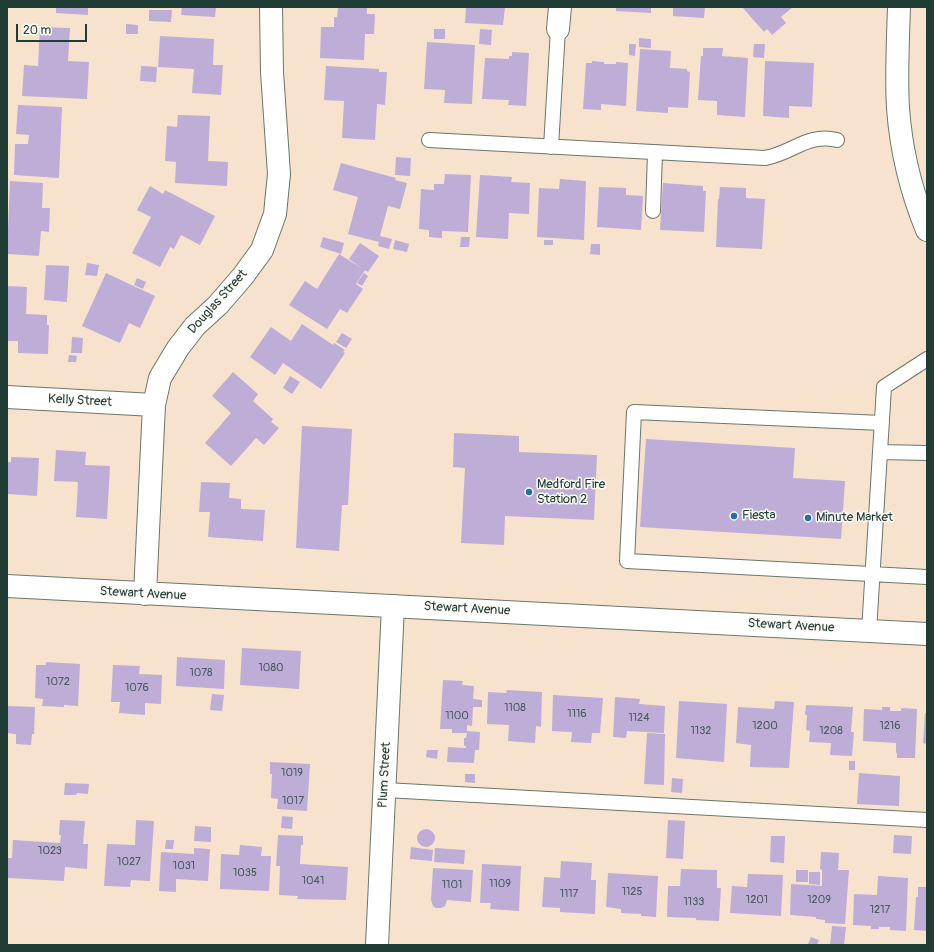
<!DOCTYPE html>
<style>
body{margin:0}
#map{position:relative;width:934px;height:952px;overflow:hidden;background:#f7e3cd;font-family:Pangolin,sans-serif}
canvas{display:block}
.frame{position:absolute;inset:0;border:8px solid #1f3d34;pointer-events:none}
.scale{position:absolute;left:16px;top:24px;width:71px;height:18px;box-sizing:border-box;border:2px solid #1f3d34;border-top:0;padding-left:5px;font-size:12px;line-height:14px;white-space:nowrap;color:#1f3d34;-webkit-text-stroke:3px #fdfcf7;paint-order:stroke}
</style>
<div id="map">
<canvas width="934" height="952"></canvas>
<div class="frame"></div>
<div class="scale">20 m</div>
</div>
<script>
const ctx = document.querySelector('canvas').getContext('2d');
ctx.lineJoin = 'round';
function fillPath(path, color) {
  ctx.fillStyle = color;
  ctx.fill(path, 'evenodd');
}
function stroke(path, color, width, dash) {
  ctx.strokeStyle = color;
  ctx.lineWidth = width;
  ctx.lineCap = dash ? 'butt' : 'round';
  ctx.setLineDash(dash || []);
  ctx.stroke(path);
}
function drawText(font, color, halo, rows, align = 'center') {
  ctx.font = font + ' Pangolin,sans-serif';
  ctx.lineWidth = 3;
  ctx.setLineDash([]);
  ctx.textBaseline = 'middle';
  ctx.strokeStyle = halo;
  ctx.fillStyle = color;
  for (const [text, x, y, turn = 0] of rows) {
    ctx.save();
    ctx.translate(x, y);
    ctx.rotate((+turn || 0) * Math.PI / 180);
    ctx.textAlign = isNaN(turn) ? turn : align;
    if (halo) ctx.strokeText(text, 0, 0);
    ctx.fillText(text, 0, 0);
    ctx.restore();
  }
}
fillPath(new Path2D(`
 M56 7H88V15L56 13Z
 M182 7H216L215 17 181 15Z
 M338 7H367V14H375L374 34H365L364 60 320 58 321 27H334V17H337Z
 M466 7H505L503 25 465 23Z
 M616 7H651V13L616 11Z
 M673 7H705L704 18 673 16Z
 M742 7H793L781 17 786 23 772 35 767 29 764 32Z
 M149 10H172L171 22 149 21Z
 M126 24 138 25V34H126Z
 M40 27 70 28 68 61 89 62 87 99 22 96 24 65 38 66Z
 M434 29H445V39H434Z
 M480 29 492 30 491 45 479 44Z
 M160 36 214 39 213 65H223L221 95 192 93 194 69 158 67Z
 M639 38 651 39V48L639 47Z
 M427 42 475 45 472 104 444 103 445 90 424 89Z
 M629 44H636L635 56 629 55Z
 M754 44H765L764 58 753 57Z
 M703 48H723L722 56 748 58 745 117 717 115V101L698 100 701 56H703Z
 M640 49 671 51 670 68 687 69V71L690 72 688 108 668 107V113L636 111Z
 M512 52 529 53 526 106 508 105 509 100 482 99 485 58 509 59V56H512Z
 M592 61 604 62V64H616V62L628 63 626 106 601 104V110L583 109 586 63H592Z
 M765 61 814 63 812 107 789 106V118L763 116Z
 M141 66 157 67 156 82 140 81Z
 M326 66 379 69V72H387L385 105 377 104 375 140 342 138 344 101 324 100Z
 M18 105 62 107 59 178 14 175 15 144H28L29 135 16 134Z
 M178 115 210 116 208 161 228 162 227 186 175 183 176 162 165 161 167 126 177 127Z
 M396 157 411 158 410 176 395 175Z
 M341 163 396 178 395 180 407 183 400 209 388 206 380 236 392 239 389 249 378 246 379 242 348 234 358 197 333 190Z
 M445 174 471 175 468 232 442 231V238L429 237V230L419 229 421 189 434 190V184H444Z
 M480 175 512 177 511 182 530 183 529 214 509 213 508 239 476 237Z
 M560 179 586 181 584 240 537 237 539 188 559 189Z
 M10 181 43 183 42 208H50L49 232 41 231 39 256 7 254Z
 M663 183 703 186V191H706L704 232 660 230Z
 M150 186 163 194 165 190 215 216 200 245 181 235 174 249 170 247 160 267 132 253 151 217 137 210Z
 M599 187 626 188V195L643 196 641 230 597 227Z
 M720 187 746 188V198L765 199 762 249 716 247 718 199H719Z
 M323 237 344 243 341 254 320 247Z
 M461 237H470L469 247H460Z
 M395 240 409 244 407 252 393 249Z
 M544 240H553V245H544Z
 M360 243 379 256 368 272 365 270 356 284 363 289 347 313 340 309 327 329 289 305 305 281 317 289 339 254 363 269 349 259Z
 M591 244H600V255L590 254Z
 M87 263 99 265 97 276 85 275Z
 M46 265 69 266 67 302 44 300Z
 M106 273 155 296 140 328 129 323 120 343 82 326Z
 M364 273 368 276 362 286 357 283Z
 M137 278 146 282 143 289 134 285Z
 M7 286 27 287 26 314 47 315V325H49L48 354 18 353V341H7Z
 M302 324 333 345 334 343 345 350 343 352 345 353 321 389 283 363 275 375 250 357 271 327 291 341Z
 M342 333 352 339 346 348 336 342Z
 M72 337 83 338 82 353H71Z
 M69 355 77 356 76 362H68Z
 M233 372 258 394 253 401 273 419 271 422 279 428 264 445 256 438 231 466 205 443 231 413 212 396Z
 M290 376 300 382 292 394 283 388Z
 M302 426 352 429 348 505H342L339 551 296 548Z
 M454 433 519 436V452L597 455 594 520 505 516 504 545 461 543 465 468 453 467Z
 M646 439 795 448 793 478 845 481 841 539 640 527Z
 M56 450 86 452 85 465 110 466 107 519 76 517 78 482 54 481Z
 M11 457 39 458 37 496 7 494V462H11Z
 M201 482 230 483 229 498 241 499V509L265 510 263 541 208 537 210 512H199Z
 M242 648 301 651 299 689 240 685Z
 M177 657 225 660 224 689 176 686Z
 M46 662 80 664 78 706 64 705V707L42 706 43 699 35 698 36 665H46Z
 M113 665 140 666 139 674 162 675 161 704 145 703V715L119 713 120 702H111Z
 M443 680 463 681 462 685 474 686 473 699 482 700V707H473L472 726 467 725V731L480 732 479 750H475L474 763 447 762 448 747 466 748V746H464V738H466L467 733H452V729H440Z
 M507 690 542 692 541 727 536 726 535 743 508 741 509 725 487 724 488 692 506 693Z
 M212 694 224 695 222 711 210 710Z
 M553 695 603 698 600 733H592L591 743 571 742 572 732 552 731Z
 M615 697 640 699 639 704 665 706 664 733 627 731 626 738 613 737Z
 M679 701 727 704 724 762 676 758Z
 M775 701 794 702 789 768 750 767 751 745 736 743 738 707 774 709Z
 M806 705 853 707 851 732H854L852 756 830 755 831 743 809 742 810 731 806 730 807 715H805Z
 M7 706 35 707 34 734H32L31 745 16 744V734L7 733Z
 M882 707H890V711H901V708L917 709 915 758H897V753H896V743L863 741 864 709 882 710Z
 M925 713H927V744L923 743Z
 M647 733 665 734 664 785 644 784Z
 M427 750H438L437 759 426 757Z
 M849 761H855V770H849Z
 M270 762 310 764 307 811 277 809 278 799 271 798 272 774H270Z
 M859 773 900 776 899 806 857 804Z
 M465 774H475V783L465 782Z
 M672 778 683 779 682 793 671 792Z
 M65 783 89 784 88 794 77 793 76 795H64Z
 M282 816 293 817 292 829 281 828Z
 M60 820 85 821 83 844H88L87 869 65 867 64 881 7 878 8 858H12L13 840 60 843 61 835H59Z
 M136 820 154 821 150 881 131 880 130 887 104 886 107 844 135 845Z
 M668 820 685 821 683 859 666 858Z
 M195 826 211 827V842L194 841Z
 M417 838a9 9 0 1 1 18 0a9 9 0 1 1-18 0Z
 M278 835 303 836V845H301L300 864 348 867 346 900 297 899 298 896 279 895 280 866H276Z
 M894 835 912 836 911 854 893 853Z
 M771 836H785L784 863 770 862Z
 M166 840H174L173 849H165Z
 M240 845 262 847 261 856H271L269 891 220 889 221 854 239 855Z
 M411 847 433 850 432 861 410 859Z
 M194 848 210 849 208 881 176 879V892L159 891 161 852 194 854Z
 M435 848 465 850 464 864 434 862Z
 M821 852 839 853 838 870H849L845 924 825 923V920L816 919V917L790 915 791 884 822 886V870L820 869Z
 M561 861 592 863 591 880H596L595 914 560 912V908L542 907 544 877 560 878Z
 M482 864 521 866 519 911 490 909 491 903H480Z
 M433 868 473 870 471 902 447 900 445 906 441 908H436L433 906 431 900Z
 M681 869 717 870V888H721L719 921 696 920V918L667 917 668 886H680Z
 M796 870H808V882H796Z
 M809 872H820V885L809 884Z
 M608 873 658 876 656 917 641 916V914L621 913V909L606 907Z
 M748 874 783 875 781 916 730 913 732 886 747 887Z
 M878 876 908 878 906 931 890 930V927H879V929H871V926L853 925 854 894 877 895Z
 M918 887H927V931L914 930 916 897H918Z
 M832 926 846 927 844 945H830Z
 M811 937 819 940 817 945 808 944Z`), '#bdadd7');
const service = new Path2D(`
 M429 140 765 158C793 153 807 133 837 140
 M551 147 558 29
 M653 211 655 153
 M882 423 634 412 627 561 927 577
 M880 452 927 453
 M869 631 884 387 927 359
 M385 790 927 820`);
const minor = new Path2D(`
 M558 29 560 7
 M7 397 154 405
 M145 594 154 405 160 378 178 348 195 326 218 305 243 276 262 250 275 214 279 174 272 72 271 7
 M377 945 393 606`);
const secondary = new Path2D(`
 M899 7C898 40 896 75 898 108 901 150 911 191 927 230
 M7 586 927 634`);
stroke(service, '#6b776a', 16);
stroke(minor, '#6b776a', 24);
stroke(secondary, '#6b776a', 24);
stroke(service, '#fff', 14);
stroke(minor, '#fff', 22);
stroke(secondary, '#fff', 22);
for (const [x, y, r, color] of [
 [529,492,4,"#1f6fb2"],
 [734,516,4,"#1f6fb2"],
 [808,518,4,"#1f6fb2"]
]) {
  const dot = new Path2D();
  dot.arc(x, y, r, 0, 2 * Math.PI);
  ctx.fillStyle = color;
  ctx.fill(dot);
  stroke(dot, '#fdfcf7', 1.5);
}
drawText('11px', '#46595d', null, [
 ["1080",271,668],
 ["1078",201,673],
 ["1072",58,682],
 ["1076",137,688],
 ["1108",515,708],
 ["1116",577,714],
 ["1100",457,716],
 ["1124",639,718],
 ["1200",765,726],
 ["1216",890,726],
 ["1132",701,731],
 ["1208",831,731],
 ["1019",292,773],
 ["1017",293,801],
 ["1023",50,851],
 ["1027",129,862],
 ["1031",184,866],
 ["1035",245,873],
 ["1041",313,881],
 ["1109",500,884],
 ["1101",452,885],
 ["1125",632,892],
 ["1117",569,894],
 ["1201",757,900],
 ["1209",819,900],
 ["1133",694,902],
 ["1217",880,910]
]);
drawText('13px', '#1f3d34', '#fdfcf7', [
 ["Douglas Street",218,302,-48],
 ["Kelly Street",80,401,3],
 ["Stewart Avenue",143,594,3],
 ["Stewart Avenue",467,609,3],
 ["Stewart Avenue",791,626,3],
 ["Plum Street",385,775,-87]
]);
drawText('13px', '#1f3d34', '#fdfcf7', [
 ["Medford Fire",537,485],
 ["Station 2",537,500],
 ["Fiesta",742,516],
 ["Minute Market",816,518]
], 'left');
</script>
